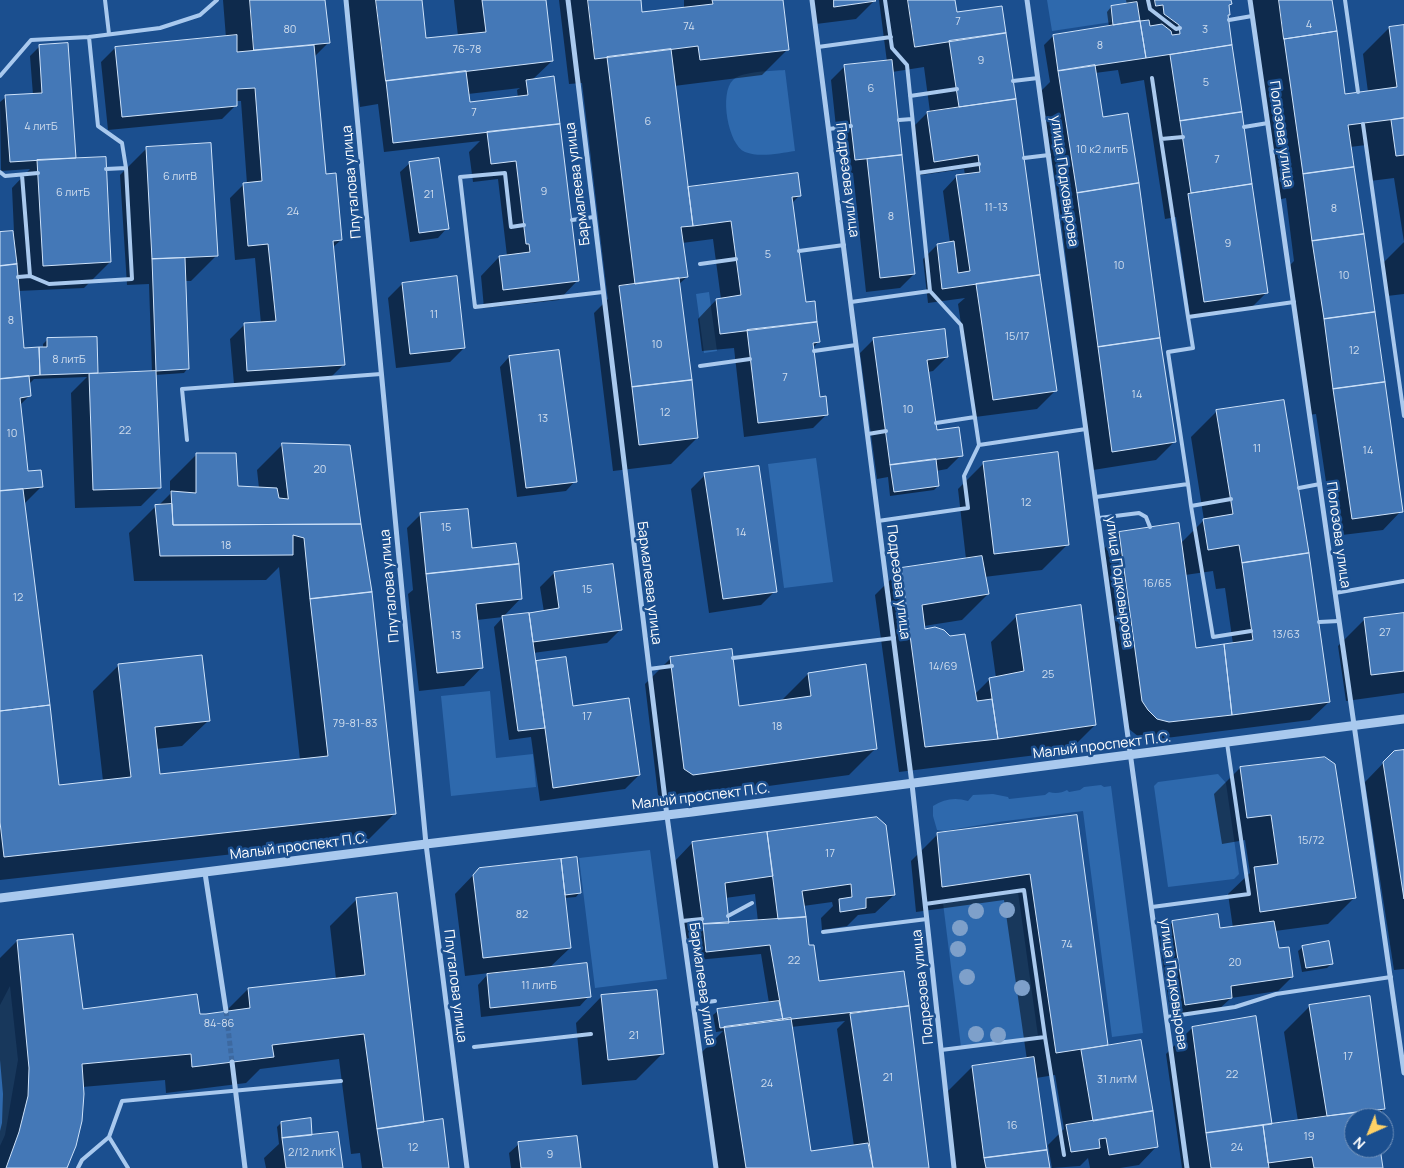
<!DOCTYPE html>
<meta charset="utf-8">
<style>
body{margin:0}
#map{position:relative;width:1404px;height:1168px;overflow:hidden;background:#1b4f8f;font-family:Manrope,sans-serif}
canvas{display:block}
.north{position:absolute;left:1344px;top:1108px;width:50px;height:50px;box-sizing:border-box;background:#1b4f8f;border:1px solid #7695bc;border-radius:50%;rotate:224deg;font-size:14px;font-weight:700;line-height:20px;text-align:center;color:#fff}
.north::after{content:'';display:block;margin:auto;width:18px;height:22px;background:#ffd166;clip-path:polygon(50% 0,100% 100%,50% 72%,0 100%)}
</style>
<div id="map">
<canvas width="1404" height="1168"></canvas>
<div class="north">N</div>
</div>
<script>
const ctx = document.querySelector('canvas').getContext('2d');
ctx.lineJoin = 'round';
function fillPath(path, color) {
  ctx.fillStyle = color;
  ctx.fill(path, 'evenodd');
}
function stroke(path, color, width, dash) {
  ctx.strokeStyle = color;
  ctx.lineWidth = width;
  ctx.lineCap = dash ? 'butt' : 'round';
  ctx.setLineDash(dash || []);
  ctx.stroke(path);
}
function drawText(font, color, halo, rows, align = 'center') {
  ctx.font = font + ' Manrope,sans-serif';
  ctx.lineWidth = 5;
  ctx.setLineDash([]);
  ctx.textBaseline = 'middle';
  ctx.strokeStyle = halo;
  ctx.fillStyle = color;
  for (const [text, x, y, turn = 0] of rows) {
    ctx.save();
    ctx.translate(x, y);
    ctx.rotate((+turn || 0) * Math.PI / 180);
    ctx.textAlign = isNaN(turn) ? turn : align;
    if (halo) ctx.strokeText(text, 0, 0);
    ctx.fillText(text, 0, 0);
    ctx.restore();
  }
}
fillPath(new Path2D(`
 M1047 0H1134L1135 2 1110 6 1112 22 1052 31Z
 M785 70 795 151C780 153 760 158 745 152 728 145 719 93 733 80 741 71 773 71 785 70Z
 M709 292 717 351 704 353 696 294Z
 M816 458 833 582 784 588 768 464Z
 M490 691 496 758 533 754 536 787 451 796 441 696Z
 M1218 774 1226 783 1239 874 1234 879 1168 887 1154 786 1158 782Z
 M1101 785 1104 787 1111 786 1143 1033 1112 1037 1083 811 998 822 944 831 937 830 933 816V806C944 799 955 797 968 801L973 795 993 794 1008 797 1009 799 1045 795 1049 792C1055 794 1062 793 1067 790L1069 792 1080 790 1084 787Z
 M650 850 667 979 595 988 579 858Z
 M1018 892 1038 1036 961 1047 943 903Z
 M10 986 18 1060 5 1135 0 1146V1005Z`), '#2e69ad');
fillPath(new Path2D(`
 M223 0H324L328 43 314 57 325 175 341 240 332 248 344 364 330 378 234 384 230 339 244 325 261 324 255 258 235 260 230 198 244 184H247L241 101H236V105L222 119 108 130 101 62 115 48 226 38Z
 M347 0H421L425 40 458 36 454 0H544L552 61 532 80 577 281 559 300 484 308 481 276 499 257 507 256 498 179 473 182 469 152 480 141 384 152 378 104 360 107ZM520 88 517 90 518 98 469 104 468 94Z
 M559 0H640L641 13 684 8V0H782L788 49 762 75 674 86 687 190 800 195 792 203 805 304 818 342 813 348 819 398 827 414 813 428 744 437 734 348 702 351 698 319 716 300 721 299 713 239 682 243 687 277 678 285 697 438 671 464 613 471 594 313 608 299 607 293 582 83 569 84Z
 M813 0H874V1L856 19 816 24Z
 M879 0H954L955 13 1001 7 1056 390 1037 409 975 417 958 304 965 298 928 303 923 259 937 245 950 243 943 191 957 176 965 175 964 169 921 175 913 127 927 113 930 112 924 67 892 72 914 274 900 288 866 292 853 173 841 174 831 80 845 66 887 62Z
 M1126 0H1230L1231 4 1228 7 1229 15 1227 17 1266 293 1252 307 1190 316 1176 217 1165 219 1144 80 1121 84 1118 70 1095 73 1101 118 1175 441 1156 460 1093 470 1060 212 1041 91 1050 82 1044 45 1053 36 1109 27 1107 12 1111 7 1127 5Z
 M1249 0H1331L1344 96 1368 92 1363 54 1389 28 1404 26V294L1387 296 1382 264 1404 242 1394 178 1370 181 1366 145 1350 147 1401 511 1383 530 1334 536 1316 414 1308 415 1287 268 1294 261 1286 198 1277 200Z
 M40 46 75 157 72 160 110 262 84 288 18 291 23 349 43 348V344L48 339H96V375L152 373 149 284 127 285 120 175 147 148 217 255 191 281H185L188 368 184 373 155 375 160 487 141 506 75 508 71 393 87 377 34 379 28 385 29 396 20 405 27 472 42 486 24 504 57 786 103 781 93 691 119 665 209 720 182 746 156 749 159 775 300 760 279 567 266 580 134 581 129 533 155 507 158 506 170 494V481L196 455 237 487 259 488 257 470 283 444 395 813 369 839 0 880V233L14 232 12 188 30 169 1 171 0 102 6 97 33 95 30 56Z
 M410 163 447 228 438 238 410 242 400 172Z
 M402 284 464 348 450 362 396 368 388 298Z
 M874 339 947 357 933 371 928 372 935 432 961 455 947 469 936 471 938 486 934 490 890 496 888 477 877 479 860 353Z
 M509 357 575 481 566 491 517 497 500 367Z
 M1217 411 1329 702 1310 720 1150 740 1139 737 1129 729 1101 552 1119 533 1180 544 1204 520 1191 437ZM1213 571 1216 589 1225 588 1233 644 1195 650 1185 575Z
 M984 463 1068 544 1042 570 984 577 988 594 962 620 924 626V630L975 694 990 679 996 678 991 642 1017 616 1095 725 1069 751 899 772 875 595 901 569 966 559 958 489Z
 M705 475 775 591 761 605 709 613 691 489Z
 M421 514 471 549 521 598 503 617 477 620 482 667 464 686 419 691 408 594 413 590 407 528Z
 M554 573 621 629 607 643 533 653 535 664 536 662 572 707 639 775 625 789 540 801 531 737 509 740 494 627 503 617 544 612 540 587Z
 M1404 614V693L1346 701 1338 646 1364 620Z
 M671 658 738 707 782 700 808 674 876 748 849 775 666 800 658 795 645 684Z
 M1404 751V969L1394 970 1365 782 1394 752Z
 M1240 768 1354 898 1328 924 1275 931 1278 950 1292 977 1278 991 1231 998 1217 1011 1171 1018 1159 936 1173 922 1219 930 1233 928 1228 894 1250 873 1245 840 1222 844 1214 794Z
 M1075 816 1107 1047 1157 1146 1139 1165 1120 1168H1090L1088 1158 1080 1166 1052 1168 1048 1145 1064 1129 1055 1075 1036 1078 1048 1168H956L946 1093 972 1067 1027 1060 1004 900 916 912 911 861 937 835Z
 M876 819 894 895 875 913 858 915 847 926 822 930 821 918 833 906 832 902 803 906 808 947 818 982 902 972 928 1168H716L699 1055 723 1031 716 1032 713 1015 718 1011 769 1003 761 954 697 960 695 942H685L674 862 692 843ZM755 894 758 922 728 924 725 898ZM845 1021 837 1029 854 1146 810 1152 791 1027Z
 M479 869 580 892 576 897 564 898 570 948 549 968 589 996 580 1006 481 1017 478 985 489 973 465 976 455 894Z
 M396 895 423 1121 448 1168H362L360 1153 351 1154 339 1059 260 1069 246 1083 166 1093 165 1080 82 1087 64 1168H0V1131L2 1123 3 1094 0 1060V958L17 941 82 1010 199 1016 225 1012 248 989 336 979 330 926 356 900Z
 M1303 947 1332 963 1327 968 1302 972 1298 951Z
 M602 996 662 1054 636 1080 582 1085 576 1023Z
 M1310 1006 1384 1109 1374 1118H1354V1148H1378L1381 1168H1182L1166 1054 1192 1028 1271 1125 1298 1121 1284 1032Z
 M281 1123 341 1168H266L264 1158 279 1144 277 1127Z
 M519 1144 580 1168H511L509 1153Z`), '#0007');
const building = new Path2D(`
 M250 0H325L330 43 254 50Z
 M376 0H422L426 38 486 32 482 0H546L553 61 386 81Z
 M588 0H641L642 12 713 4 712 0H783L789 50 700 60 698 46 595 59Z
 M834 0H875L876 1 834 7Z
 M908 0H955L957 12 1002 6 1006 33 915 47Z
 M1155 0H1231L1232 4 1229 5 1230 15H1228L1232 45 1146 58 1140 21 1149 20 1150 26 1162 24 1171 31 1172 35 1180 34 1179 25 1164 14 1163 5 1156 6Z
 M1279 0H1332L1337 31 1284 39Z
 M1137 2 1140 21 1113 25 1111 6Z
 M1140 21 1146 58 1058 71 1053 35Z
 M1404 25V118L1348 125 1354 167 1303 174 1284 39 1337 31 1345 94 1397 87 1389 27Z
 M1006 33 1016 99 959 107 949 41Z
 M237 35V52L314 45 326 174 336 173 342 240 333 241 345 365 247 371 244 323 276 321 268 244 248 246 243 183 262 181 255 88 237 89V106L122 117 115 47Z
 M68 43 76 158 10 162 5 95 42 93 39 45Z
 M1232 45 1242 112 1180 121 1170 55Z
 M671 49 693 226 681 227 688 277 635 284 607 57Z
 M892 60 902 155 855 160 844 65Z
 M1095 65 1103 117 1128 113 1139 183 1077 193 1058 71Z
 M466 71 470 102 528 95 526 80 554 76 560 124 393 143 386 81Z
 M1016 99 1040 275 942 289 937 244 954 241 958 273 970 271 956 175 980 172 978 155 934 162 927 112Z
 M1242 112 1252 184 1191 193 1180 121Z
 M1404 118V155L1396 156 1391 120Z
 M560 124 579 281 503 290 499 256 530 252 529 244H526L516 161 491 164 487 132Z
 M211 143 218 256 152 259 146 147Z
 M902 155 915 274 880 278 867 159Z
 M106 157 111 262 43 266 37 160Z
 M439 158 449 229 419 233 409 162Z
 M1354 167 1364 234 1312 241 1303 174Z
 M798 173 801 196 792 197 806 302 815 301 817 322 720 334 716 299 741 295 731 221 693 226 688 187Z
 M1139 183 1160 338 1098 347 1077 193Z
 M1252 184 1268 293 1204 302 1188 194Z
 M13 231 17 264 0 266V232Z
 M1364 234 1375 312 1324 319 1312 241Z
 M185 258 189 369 156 371 152 259Z
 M17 264 24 348 39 347 40 375 0 379V266Z
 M1040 275 1057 391 993 400 976 284Z
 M457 276 465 348 410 354 402 283Z
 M679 278 692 380 632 387 619 286Z
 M1375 312 1385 382 1333 389 1324 319Z
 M817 322 820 342 813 343 820 397 826 396 828 415 758 423 747 330Z
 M945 329 948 357 927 360 937 430 959 427 963 456 890 465 873 338Z
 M97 337 98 373 40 375 39 347H47V338Z
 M1160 338 1176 442 1112 452 1098 347Z
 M559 350 577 482 526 488 509 356Z
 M156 371 161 488 93 490 89 374Z
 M29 376 31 396 20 398 28 471 41 470 43 487 0 491V379Z
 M692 380 698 438 639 445 632 387Z
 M1385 382 1403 512 1352 519 1333 389Z
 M1284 400 1309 553 1242 563 1239 545 1208 550 1203 519 1233 514 1216 410Z
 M282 443 350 445 361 524 173 525 171 491 196 493V453H236L238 486 277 488 279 498 288 499Z
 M1058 452 1069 545 994 554 983 462Z
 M936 459 939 486 894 492 890 465Z
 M759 466 777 592 723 599 704 473Z
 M23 489 50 705 0 711V491Z
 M172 504 173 525 361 524 372 592 310 599 304 538 293 535V555L160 556 155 505Z
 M468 509 472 548 516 543 519 564 426 574 420 513Z
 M1179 523 1196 648 1224 644 1232 715 1169 722 1157 719 1148 710 1142 701 1119 532Z
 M1309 553 1330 702 1232 715 1224 644 1253 640 1242 563Z
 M982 556 989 594 922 605 925 629 935 627 944 630 950 636 965 634 977 701 992 699 998 739 925 747 901 568Z
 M519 564 522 599 476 604 483 668 437 673 426 574Z
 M613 564 622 630 533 642 529 613 559 608 554 572Z
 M372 592 396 814 4 857 0 822V711L50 705 59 785 131 777 118 664 202 655 210 721 155 727 160 774 328 756 310 599Z
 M1081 605 1096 725 998 739 989 678 1024 671 1016 615Z
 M529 613 545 728 518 731 502 616Z
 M1404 613V671L1371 675 1364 618Z
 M732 649 739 706 811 696 808 673 866 664 877 749 693 775 684 769 670 657Z
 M566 657 573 706 629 698 640 775 553 788 536 661Z
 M1404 750V899L1383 762 1394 751Z
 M1325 757 1335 764 1356 898 1260 912 1254 867 1278 864 1271 815 1247 818 1240 767Z
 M1077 815 1108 1045 1056 1053 1030 874 942 887 937 833Z
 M877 817 886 825 895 895 866 898V908L840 912 839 899 852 897 851 884 802 891 806 917 778 919 767 832Z
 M767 832 773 876 725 883 729 923 703 924 692 842Z
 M577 857 581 893 565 895 561 859Z
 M561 859 571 948 483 958 473 875 479 868Z
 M397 893 424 1122 377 1129 364 1034 272 1045 274 1057 192 1067 191 1054 82 1064 84 1094 82 1121 76 1146 67 1168H6L19 1132 28 1096 29 1068 17 940 73 934 83 1009 197 994 200 1014H206L250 1008 248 988 365 975 356 898Z
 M1218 914 1220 928 1274 921 1279 948 1289 947 1293 977 1231 986 1232 998 1185 1005 1172 921Z
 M806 917 809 945H814L819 981 904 971 909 1006 783 1020 770 945 706 952 703 924Z
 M1329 941 1333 964 1306 968 1302 946Z
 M587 963 591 997 490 1008 487 974Z
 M657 990 664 1054 608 1060 601 995Z
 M1370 996 1385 1109 1327 1116 1309 1005Z
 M779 1001 783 1020 720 1028 717 1009Z
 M909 1006 929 1168H873L850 1014Z
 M1256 1016 1272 1124 1206 1133 1192 1027Z
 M791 1018 811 1151 868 1143 873 1168H746L724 1027Z
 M1141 1040 1153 1111 1093 1121 1081 1050Z
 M1034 1057 1047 1150 984 1158 972 1066Z
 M1374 1110 1375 1118H1354V1148H1380L1383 1168H1314L1312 1157 1268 1163 1263 1125Z
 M1153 1111 1158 1147 1109 1155 1106 1138 1099 1139 1100 1148 1071 1152 1066 1125Z
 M311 1118 312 1135 282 1138 281 1122Z
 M443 1119 449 1168H383L377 1129Z
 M1263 1125 1269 1168H1211L1206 1133Z
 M338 1132 343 1168H286L282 1138Z
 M577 1136 581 1168H521L518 1142Z
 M1047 1150 1050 1168H986L984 1158Z`);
fillPath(building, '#4478b7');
stroke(building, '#cfe3fa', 1);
stroke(new Path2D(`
 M226 1011 232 1062`), '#3d69a0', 5, [5, 2.5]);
stroke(new Path2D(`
 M105 0 109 34
 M1148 0 1150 9 1176 29 1180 28
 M1345 0 1358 92
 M1229 20 1252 16
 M818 47 891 37
 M0 76 31 40 89 37
 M1152 78 1161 139 1183 137
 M1013 81 1038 78
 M910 96 957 89
 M899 120 912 119
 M1363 124 1404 416
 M1244 127 1268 123
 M829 129 851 126
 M1161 139 1188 317 1294 302
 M1024 158 1049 155
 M126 168 122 143 98 126 89 37 160 28 200 15 217 0
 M0 172 5 176 38 173
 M918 173 979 164
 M572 220 594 217
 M524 225 511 227 505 173 460 177 475 307 603 292
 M799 251 844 245
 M700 264 736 259
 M30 276 49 284 132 279 126 168 106 169
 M18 277 30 276 22 175
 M851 302 930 291
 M814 351 856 345
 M700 366 750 359
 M936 423 975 417
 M868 434 886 431
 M187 440 182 389 381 374
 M979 445 1086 429
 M1188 484 1191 506 1231 499
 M1299 488 1320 484
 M1096 497 1188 484 1168 352 1193 348 1188 317
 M1191 506 1213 637 1251 631
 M1099 518 1139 513 1146 517 1150 527
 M878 521 968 508 964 476 979 445 961 325 930 291 907 65 892 48 885 0
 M1335 593 1404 581
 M1319 622 1339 621
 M733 658 894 638
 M649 669 672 666
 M925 904 1024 890 1045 1037 941 1050
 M1152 907 1249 894 1227 743
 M728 916 752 903
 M682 921 702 919
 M823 932 927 919
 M693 1004 715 1001
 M1167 1017 1235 1007 1276 994 1391 977
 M1045 1037 1064 1155
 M474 1047 591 1034
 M109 1137 128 1168
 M78 1168 82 1160 109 1137 122 1101 341 1081`), '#a9c9ee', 4);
stroke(new Path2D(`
 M346 0 426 844 467 1168
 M568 0 667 816 716 1168
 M812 0 912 784 954 1168
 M1027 0 1187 1168
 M1250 0 1404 1073
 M205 873 226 1011
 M232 1062 245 1168`), '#a9c9ee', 5);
stroke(new Path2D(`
 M0 898 426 844 692 812 1404 719`), '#a9c9ee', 9);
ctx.fillStyle = '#7ea0ca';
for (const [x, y] of [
 [1007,910],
 [976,911],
 [960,928],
 [958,949],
 [967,977],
 [1022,988],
 [976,1034],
 [998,1035]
]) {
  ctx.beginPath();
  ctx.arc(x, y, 8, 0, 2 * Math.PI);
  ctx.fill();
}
drawText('11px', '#d0dded', null, [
 ["7",958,22],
 ["4",1309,25],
 ["74",689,27],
 ["80",290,30],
 ["3",1205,30],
 ["8",1100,46],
 ["76-78",467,50],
 ["9",981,61],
 ["5",1206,83],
 ["6",871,89],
 ["7",474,113],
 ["6",648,122],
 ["4 литБ",41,127],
 ["10 к2 литБ",1102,150],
 ["7",1217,160],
 ["6 литВ",180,177],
 ["9",544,192],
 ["6 литБ",73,193],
 ["21",429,195],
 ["11-13",996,208],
 ["8",1334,209],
 ["24",293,212],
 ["8",891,217],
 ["9",1228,244],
 ["5",768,255],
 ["10",1119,266],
 ["10",1344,276],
 ["11",434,315],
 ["8",11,321],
 ["15/17",1017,337],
 ["10",657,345],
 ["12",1354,351],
 ["8 литБ",69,360],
 ["7",785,378],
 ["14",1137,395],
 ["10",908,410],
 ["12",665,413],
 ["13",543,419],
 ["22",125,431],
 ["10",12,434],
 ["11",1257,449],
 ["14",1368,451],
 ["20",320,470],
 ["12",1026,503],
 ["15",446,528],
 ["14",741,533],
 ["18",226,546],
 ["16/65",1157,584],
 ["15",587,590],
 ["12",18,598],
 ["27",1385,633],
 ["13/63",1286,635],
 ["13",456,636],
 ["14/69",943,667],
 ["25",1048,675],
 ["17",587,717],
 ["79-81-83",355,724],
 ["18",777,727],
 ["15/72",1311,841],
 ["17",830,854],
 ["82",522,915],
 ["74",1067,945],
 ["22",794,961],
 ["20",1235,963],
 ["11 литБ",539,986],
 ["84-86",219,1024],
 ["21",634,1036],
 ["17",1348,1057],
 ["22",1232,1075],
 ["21",888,1078],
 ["31 литМ",1117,1080],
 ["24",767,1084],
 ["16",1012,1126],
 ["19",1309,1137],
 ["12",413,1148],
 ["24",1237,1148],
 ["2/12 литК",312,1153],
 ["9",550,1155]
]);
drawText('14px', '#fff', '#1b4f8f', [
 ["Полозова улица",1281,134,82],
 ["Подрезова улица",847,180,83],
 ["улица Подковырова",1064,181,82],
 ["Плуталова улица",352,182,-95],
 ["Бармалеева улица",578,184,-97],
 ["Полозова улица",1338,535,82],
 ["Подрезова улица",898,582,83],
 ["улица Подковырова",1119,582,82],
 ["Бармалеева улица",649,583,83],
 ["Плуталова улица",390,586,-95],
 ["Малый проспект П.С.",1102,746,-7],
 ["Малый проспект П.С.",701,797,-7],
 ["Малый проспект П.С.",299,847,-7],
 ["Бармалеева улица",702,984,82],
 ["улица Подковырова",1173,984,82],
 ["Плуталова улица",455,986,83],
 ["Подрезова улица",923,987,-96]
]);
</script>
